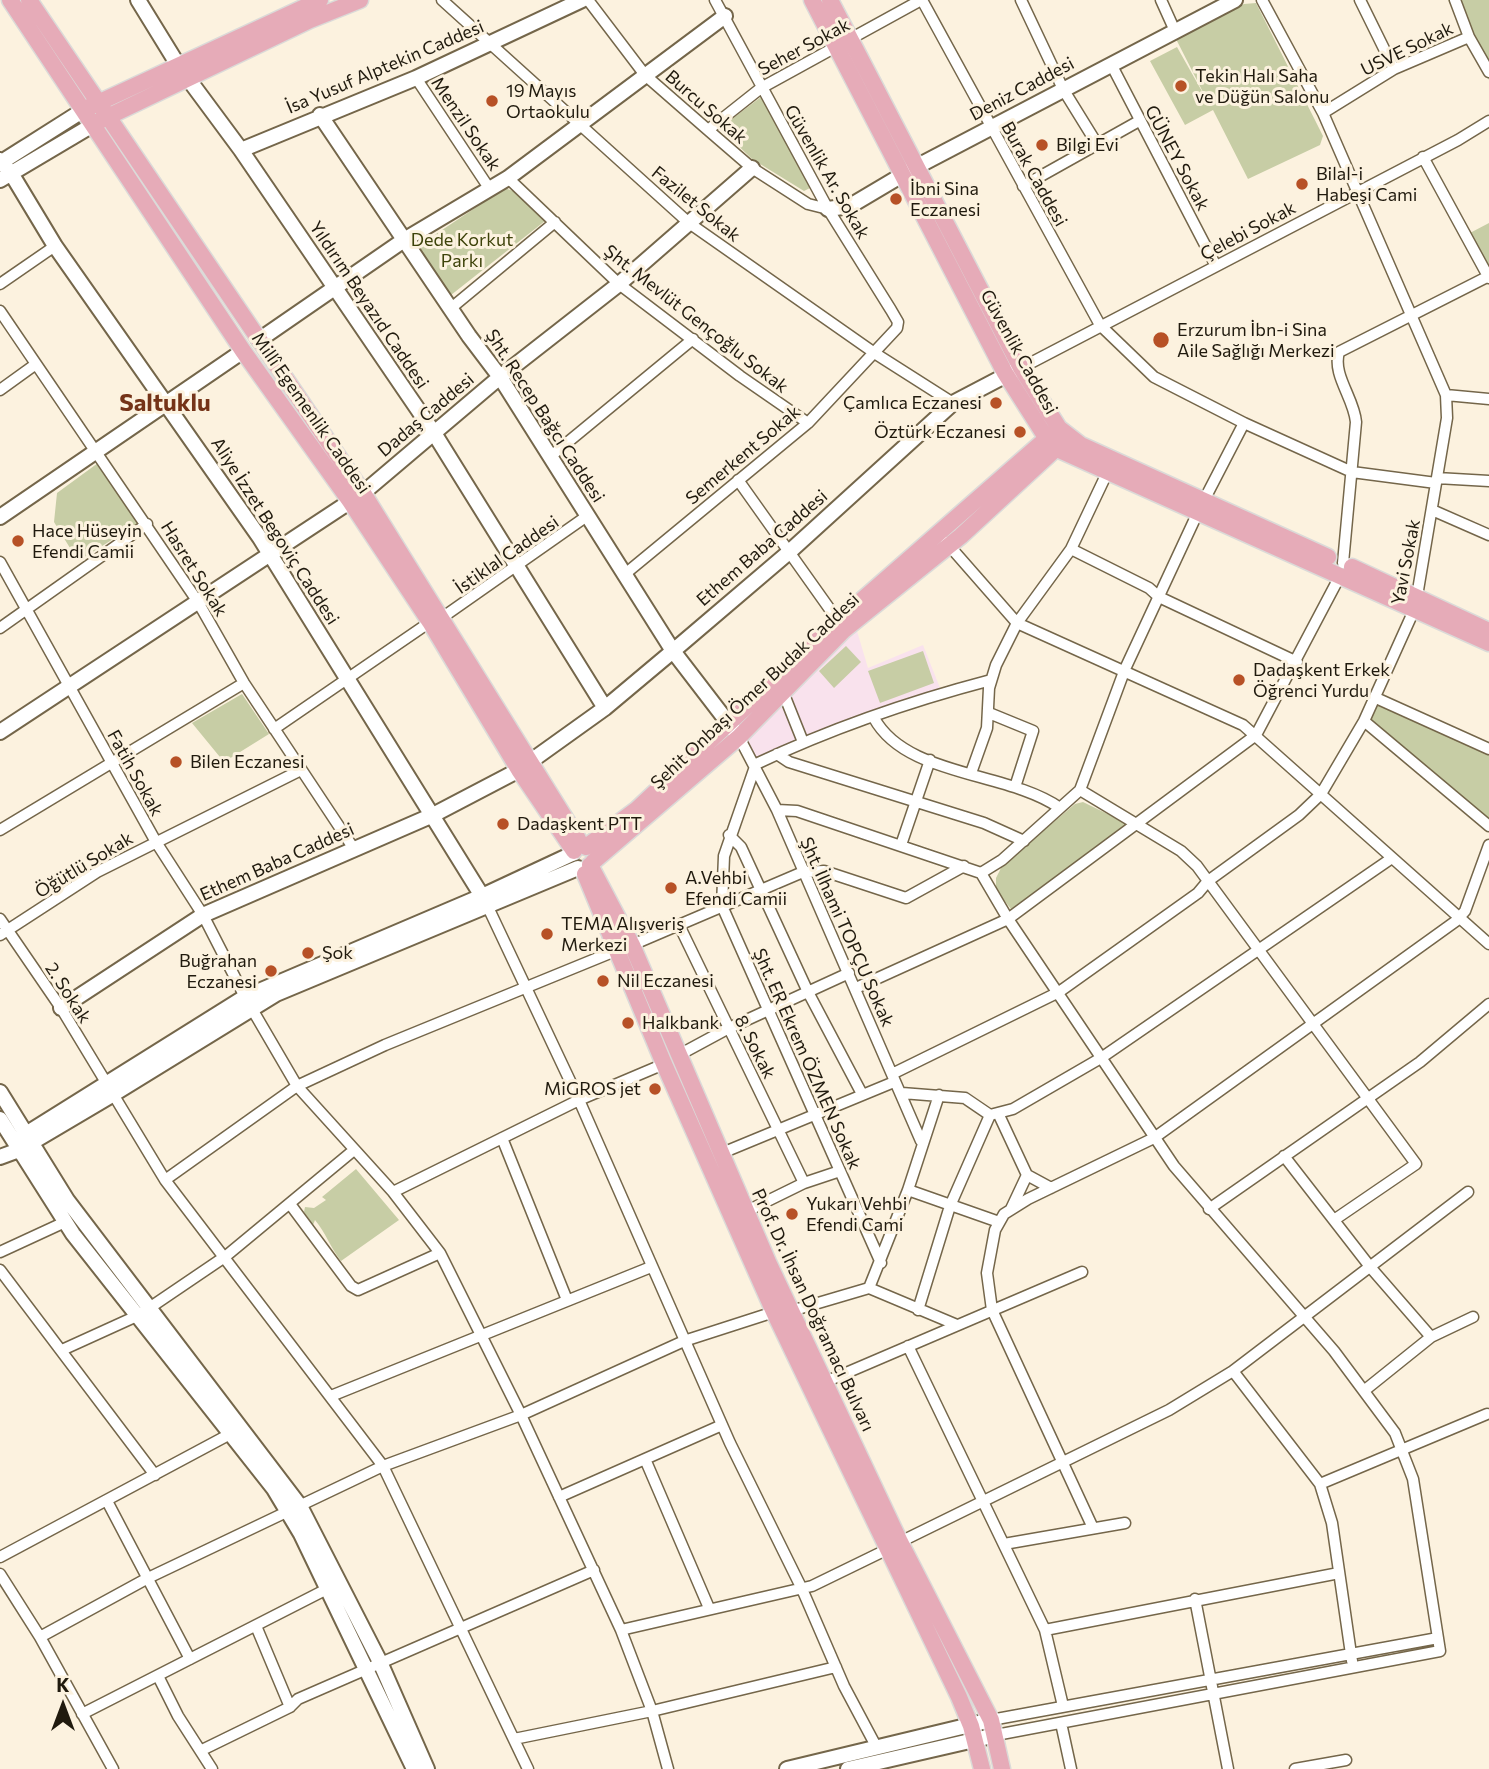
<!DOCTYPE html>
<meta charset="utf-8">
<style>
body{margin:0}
#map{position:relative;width:1489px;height:1769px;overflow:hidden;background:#fcf2df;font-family:Commissioner,sans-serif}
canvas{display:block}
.north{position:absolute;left:28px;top:1671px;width:70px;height:70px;-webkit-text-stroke:5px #fcf2df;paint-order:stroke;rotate:0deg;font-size:19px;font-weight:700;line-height:28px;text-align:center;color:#201a0e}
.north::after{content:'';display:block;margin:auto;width:24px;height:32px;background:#201a0e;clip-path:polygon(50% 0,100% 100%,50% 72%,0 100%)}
</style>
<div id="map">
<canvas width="1489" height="1769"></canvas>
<div class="north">K</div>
</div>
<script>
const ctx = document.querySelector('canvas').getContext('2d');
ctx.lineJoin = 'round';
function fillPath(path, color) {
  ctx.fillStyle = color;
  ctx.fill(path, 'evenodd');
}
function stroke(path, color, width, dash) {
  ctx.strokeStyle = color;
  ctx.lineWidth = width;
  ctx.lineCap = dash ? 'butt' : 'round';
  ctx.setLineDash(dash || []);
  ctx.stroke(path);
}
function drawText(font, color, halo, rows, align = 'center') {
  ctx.font = font + ' Commissioner,sans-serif';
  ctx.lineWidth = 6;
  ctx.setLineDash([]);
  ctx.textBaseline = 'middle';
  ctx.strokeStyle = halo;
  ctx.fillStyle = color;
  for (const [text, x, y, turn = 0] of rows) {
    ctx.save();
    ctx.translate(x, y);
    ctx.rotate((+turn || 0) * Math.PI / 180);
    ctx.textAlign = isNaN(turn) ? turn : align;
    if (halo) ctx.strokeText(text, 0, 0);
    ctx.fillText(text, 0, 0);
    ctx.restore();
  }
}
fillPath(new Path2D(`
 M854 621 868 668 923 645 942 693 756 764 739 737Z`), '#f9e2ed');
fillPath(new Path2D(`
 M1448 0H1489V80Z
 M1256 3 1323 136 1320 145 1248 179 1213 110 1185 125 1150 61 1177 47 1208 102 1176 39 1244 4Z
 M761 97 810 188 804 191 752 159 720 128Z
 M505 188 513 191 545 221 451 295 418 246Z
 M1489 223V267H1486L1468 234Z
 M98 463 139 523 78 561 54 522 57 493Z
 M846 646 861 662 834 688 819 671Z
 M923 651 934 683 880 703 868 671Z
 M242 694 269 734 224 762 192 723Z
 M1376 698 1489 749V826L1364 721Z
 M1083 802 1128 824 1011 909 996 890V878L1002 866 1075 804Z
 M356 1169 399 1220 341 1261C330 1247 326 1233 315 1220L313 1225 304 1212 305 1207 314 1208 326 1200 322 1197Z`), '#c7cda5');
const street = new Path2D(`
 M442 0 689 223 876 354 953 403
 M588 0 645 75 708 130 752 168 808 204 828 209
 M922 0 1100 325 1154 377 1244 423 1199 510 1125 669 1080 790 1002 860 981 873
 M1021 0 1063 89 1097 144
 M1161 0 1175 31
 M1360 0 1394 69
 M1455 0 1469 37 1489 72
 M1111 64 1216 266
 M416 78 489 188
 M1323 113 1394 69 1469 37
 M708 130 761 88 921 0
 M1423 157 1489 278
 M508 178 619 284 740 376 808 423
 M1023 186 1139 121
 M0 284 55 246
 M450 309 555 222
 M0 311 198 602 244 683 354 849
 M1021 368 1458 140 1489 121
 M0 390 36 364
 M1446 395 1489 399
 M1244 423 1352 472 1436 483
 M551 456 693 339
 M1437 478 1489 481
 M738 480 841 625
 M1432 510 1489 535
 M946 542 1017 623 1243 725 1489 944
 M1071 549 1149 588 1159 597 1297 662
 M0 562 156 842 203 915 245 997 297 1086 393 1192 440 1253 521 1415 621 1630 652 1711 668 1769
 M1343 563 1356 422C1354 398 1332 375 1339 352L1489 276
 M625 574 808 423 897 328 898 322 891 310 828 209 715 0
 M443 617 587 516
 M0 628 147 524
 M783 692 803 742
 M1376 698 1489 749
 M989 713 1033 731 1015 787
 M874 718C906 777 1007 771 1060 808
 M1364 721 1489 826
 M274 729 430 622
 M739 737 777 810 921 1141
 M777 754 789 762 984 823 1024 841
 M971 773 987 728 989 688 996 665 1017 623 1071 549 1108 471
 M1080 790 1181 851 1197 866 1416 1164 1334 1220
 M777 810 797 811 981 873
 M0 830 244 683
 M729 835 741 847 808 992 862 1094
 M901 845 930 760
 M981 873 1008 919 1174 1166 1334 1351 1395 1433 1413 1479 1440 1651 996 1735
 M486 903 579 1100 730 1443 802 1589 844 1686 877 1748
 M0 919 61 1008 165 1180 383 1466 528 1769
 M679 925 804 1183
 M0 935 97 872 299 771
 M632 945 803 872 824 871 906 898 964 866
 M856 988 1008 919 1256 735 1341 574
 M677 1056 727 1029 849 973
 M892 1074 1059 992 1198 893 1208 881 1299 815 1321 794 1364 721 1415 608 1447 418 1446 395 1323 113 1262 0
 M902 1093 965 1098 990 1115 1013 1109 1101 1058 1392 858
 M998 1113 1027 1175
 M502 1138 567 1300
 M722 1153 894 1082
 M1284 1156 1371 1268 1431 1337
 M165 1180 297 1086 385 1045 615 951
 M908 1190 999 1222
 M393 1192 579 1100 664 1064
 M290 1204 351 1286 358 1290 440 1253
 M1011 1209 1027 1175 1051 1188
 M1209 1209 1420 1062 1489 1004
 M745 1212 804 1183 840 1171
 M0 1252 65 1222
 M881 1263 722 906 724 856 756 764C830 729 911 701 991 680
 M0 1270 155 1475
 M869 1288 957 1325
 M918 1310 950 1206 990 1115
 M908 1346 1045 1630 1063 1706
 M62 1350 139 1315 226 1256 354 1150
 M1233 1371 1320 1484 1332 1523 1352 1661
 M825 1382 1082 1272
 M1365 1390 1431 1337 1473 1317
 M331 1396 651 1267
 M645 1459 709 1608
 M1320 1484 1487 1414
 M559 1497 722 1425
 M107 1501 190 1659
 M1093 1528 992 1310 987 1273 995 1230 1004 1214 1028 1199 1154 1138 1456 921 1465 911 1489 845
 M900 1542 1169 1410 1233 1371 1468 1192
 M1004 1544 1125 1523
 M0 1557 232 1433
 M0 1574 40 1637 113 1769
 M1195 1599 1228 1769
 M256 1626 290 1707
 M621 1630 812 1586 888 1549
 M1045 1630 1339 1573
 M40 1637 148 1578 383 1466 521 1415 684 1341 774 1312 791 1311 869 1288 908 1190 939 1095
 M158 1676 178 1716 212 1769
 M82 1714 327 1589
 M991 1720 1438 1638
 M1061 1723 1071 1769
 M514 1739 652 1711 836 1667
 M202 1750 290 1707 298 1699 594 1570
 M1295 1769 1346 1760`);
const secondary = new Path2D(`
 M138 0 178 65 241 150 434 433 605 708
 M320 115 469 336 500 377 673 651 739 737
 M241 150 416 78 582 0
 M0 160 11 173 55 246 260 538 482 896
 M0 163 82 111
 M0 180 91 126
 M828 209 850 206 914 168 1235 0
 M259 340 404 240 508 178 725 16
 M0 517 243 351
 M0 732 363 493 500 377 619 284 752 168
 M531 761 605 708 673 651 788 553 953 403 1016 370
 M61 1008 203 915 433 815 519 770
 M0 1092 67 1200 300 1506 380 1662 427 1769
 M0 1119 73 1234 274 1489 301 1534 414 1769
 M18 1139 245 997 482 896 572 854
 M0 1157 19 1150 112 1095 276 994 578 868
 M787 1769 991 1720
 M848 1769 996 1735`);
const primary = new Path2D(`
 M10 0 243 351 350 501 430 622 519 770 574 851
 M29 0 363 493 578 839
 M812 0 1005 373 1047 439 1057 449 1489 643
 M830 0 1021 368 1059 428 1081 445 1328 557
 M87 108 320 0
 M99 121 310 20 360 0
 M1352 567 1489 631
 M586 847 636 810 838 621 1054 432
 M593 862 739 737 844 630 961 536 1063 442
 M590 865 632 945 768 1262 900 1542 991 1720 1002 1769
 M585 874 664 1064 774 1312 959 1697 971 1726 982 1769`);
stroke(street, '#74664a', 13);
stroke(secondary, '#74664a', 18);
stroke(primary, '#dbdad8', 19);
stroke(street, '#fff', 10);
stroke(secondary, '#fff', 14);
stroke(primary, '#e6abb8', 16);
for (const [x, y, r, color] of [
 [1181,86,7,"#b75126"],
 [492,101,7,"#b75126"],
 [1042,145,7,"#b75126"],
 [1302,184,7,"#b75126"],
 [896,199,7,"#b75126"],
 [1161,340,9,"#b75126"],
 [996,403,7,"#b75126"],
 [1020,432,7,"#b75126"],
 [18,541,7,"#b75126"],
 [1239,680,7,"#b75126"],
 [176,762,7,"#b75126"],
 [503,824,7,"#b75126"],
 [671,888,7,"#b75126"],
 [547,934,7,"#b75126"],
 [308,953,7,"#b75126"],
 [271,971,7,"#b75126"],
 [603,981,7,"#b75126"],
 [628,1023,7,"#b75126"],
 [655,1089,7,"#b75126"],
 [792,1214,7,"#b75126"]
]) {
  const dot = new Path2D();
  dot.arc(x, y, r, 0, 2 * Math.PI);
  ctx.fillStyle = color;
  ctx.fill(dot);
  stroke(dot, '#fcf2df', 2.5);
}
drawText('18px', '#201a0e', '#fcf2df', [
 ["Seher Sokak",804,47,-28],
 ["USVE Sokak",1407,49,-26],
 ["İsa Yusuf Alptekin Caddesi",385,67,-23],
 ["Deniz Caddesi",1022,89,-28],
 ["Burcu Sokak",706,107,41],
 ["Menzil Sokak",466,124,56],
 ["GÜNEY Sokak",1177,158,62],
 ["Güvenlik Ar. Sokak",827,172,60],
 ["Burak Caddesi",1034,174,61],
 ["Fazilet Sokak",696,204,39],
 ["Çelebi Sokak",1248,231,-28],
 ["Yıldırım Beyazıd Caddesi",369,305,56],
 ["Şht. Mevlüt Gençoğlu Sokak",696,319,38],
 ["Güvenlik Caddesi",1019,352,61],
 ["Millî Egemenlik Caddesi",311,413,55],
 ["Dadaş Caddesi",426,415,-40],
 ["Şht. Recep Bağcı Caddesi",545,416,57],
 ["Semerkent Sokak",743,455,-40],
 ["Aliye İzzet Begoviç Caddesi",275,531,57],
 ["Ethem Baba Caddesi",762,548,-41],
 ["İstiklal Caddesi",507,555,-35],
 ["Yavi Sokak",1406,562,-79],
 ["Hasret Sokak",194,569,58],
 ["Şehit Onbaşı Ömer Budak Caddesi",755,691,-43],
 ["Fatih Sokak",135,773,61],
 ["Ethem Baba Caddesi",277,862,-24],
 ["Öğütlü Sokak",84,865,-31],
 ["Şht. İlhami TOPÇU Sokak",847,932,66],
 ["2. Sokak",68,993,57],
 ["8. Sokak",755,1047,63],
 ["Şht. ER Ekrem ÖZMEN Sokak",807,1059,66],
 ["Prof. Dr. İhsan Doğramacı Bulvarı",813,1310,65]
]);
drawText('18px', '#201a0e', '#fcf2df', [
 ["Tekin Halı Saha",1195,76],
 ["ve Düğün Salonu",1195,97],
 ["19 Mayıs",506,91],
 ["Ortaokulu",506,112],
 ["Bilgi Evi",1056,145],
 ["Bilal-i",1316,174],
 ["Habeşi Cami",1316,195],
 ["İbni Sina",910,189],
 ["Eczanesi",910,210],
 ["Erzurum İbn-i Sina",1177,330],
 ["Aile Sağlığı Merkezi",1177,351],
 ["Çamlıca Eczanesi",982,403,"right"],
 ["Öztürk Eczanesi",1006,432,"right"],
 ["Hace Hüseyin",32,531],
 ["Efendi Camii",32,552],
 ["Dadaşkent Erkek",1253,670],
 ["Öğrenci Yurdu",1253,691],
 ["Bilen Eczanesi",190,762],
 ["Dadaşkent PTT",517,824],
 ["A.Vehbi",685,878],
 ["Efendi Camii",685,899],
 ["TEMA Alışveriş",561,924],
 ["Merkezi",561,945],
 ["Şok",322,953],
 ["Buğrahan",257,961,"right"],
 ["Eczanesi",257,982,"right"],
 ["Nil Eczanesi",617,981],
 ["Halkbank",642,1023],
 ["MiGROS jet",641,1089,"right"],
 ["Yukarı Vehbi",806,1204],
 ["Efendi Cami",806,1225]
], 'left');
drawText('18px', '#3d4209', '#fcf2df', [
 ["Dede Korkut",462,240],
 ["Parkı",462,261]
]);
drawText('bold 24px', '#743318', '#fcf2df', [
 ["Saltuklu",165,403]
]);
</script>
